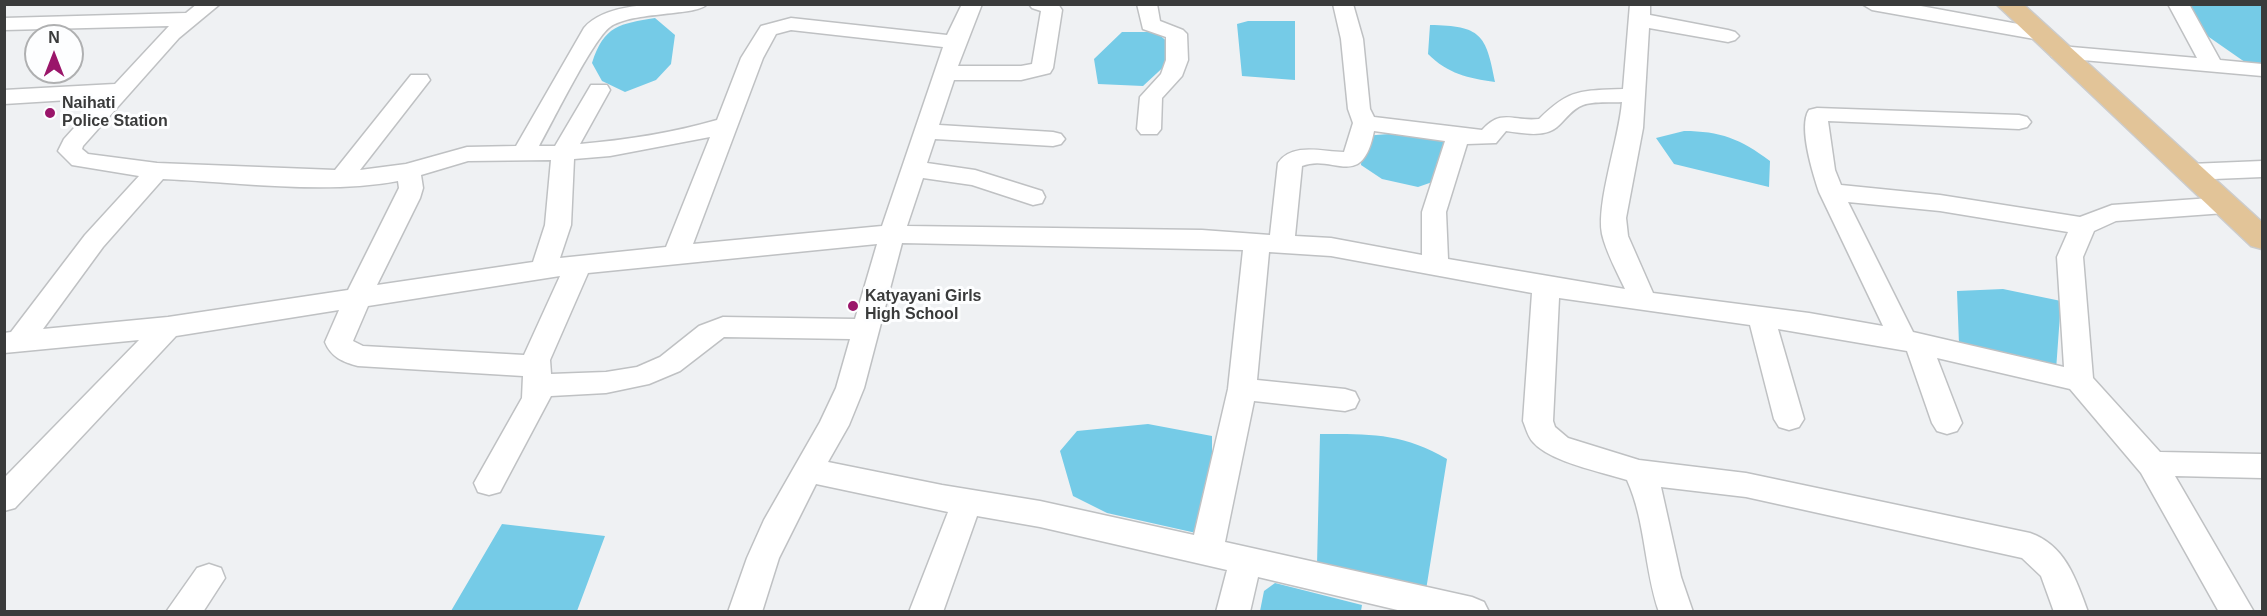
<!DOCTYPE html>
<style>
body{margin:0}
#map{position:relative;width:2267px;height:616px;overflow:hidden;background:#eff1f3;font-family:Helvetica,sans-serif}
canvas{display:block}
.frame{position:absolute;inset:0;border:6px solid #3a3b3b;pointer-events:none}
.north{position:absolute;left:24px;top:24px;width:60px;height:60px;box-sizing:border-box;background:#fdfeff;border:2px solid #afb0b1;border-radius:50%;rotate:0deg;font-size:16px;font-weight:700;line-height:24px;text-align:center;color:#3a3b3b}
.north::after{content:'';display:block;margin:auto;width:21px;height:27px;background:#9a166a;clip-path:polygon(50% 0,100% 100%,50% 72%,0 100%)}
</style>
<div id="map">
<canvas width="2267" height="616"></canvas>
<div class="frame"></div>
<div class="north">N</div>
</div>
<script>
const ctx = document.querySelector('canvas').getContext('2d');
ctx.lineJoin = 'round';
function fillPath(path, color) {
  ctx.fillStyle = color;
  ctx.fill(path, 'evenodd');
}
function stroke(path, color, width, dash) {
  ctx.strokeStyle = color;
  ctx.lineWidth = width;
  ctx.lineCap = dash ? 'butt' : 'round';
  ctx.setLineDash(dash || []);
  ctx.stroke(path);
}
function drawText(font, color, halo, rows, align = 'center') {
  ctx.font = font + ' Helvetica,sans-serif';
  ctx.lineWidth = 6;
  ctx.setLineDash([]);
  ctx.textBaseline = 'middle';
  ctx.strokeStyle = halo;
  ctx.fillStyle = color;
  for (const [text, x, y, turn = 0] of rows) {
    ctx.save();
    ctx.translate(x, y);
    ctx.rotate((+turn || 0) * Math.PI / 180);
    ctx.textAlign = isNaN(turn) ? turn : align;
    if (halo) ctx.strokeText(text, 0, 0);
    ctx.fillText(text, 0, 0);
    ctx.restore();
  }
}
fillPath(new Path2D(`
 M2187 5H2262V68L2252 67 2206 35Z
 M655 18 675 35 671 64 656 80 625 92 602 81 592 63C604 25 620 24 655 18Z
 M1248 21H1295V80L1242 76 1237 24Z
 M1430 25C1481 26 1486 34 1495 82 1468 78 1448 74 1428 54Z
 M1122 32H1156L1170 44V61L1143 86 1098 84 1094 59Z
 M1684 131C1720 131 1741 139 1770 161L1769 187 1674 164 1656 138Z
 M1402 133 1450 141 1441 179 1418 187 1382 179 1361 165 1363 136Z
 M2003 289 2061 301 2056 370 1959 344 1957 291Z
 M1148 424 1212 436V468L1196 533 1107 513 1073 496 1060 451 1077 431Z
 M1320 434C1370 434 1403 433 1447 459L1426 590 1317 565Z
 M502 524 605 536 577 611H451Z
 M1275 583 1362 605 1361 611H1260L1264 591Z`), '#75cbe7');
const minor = new Path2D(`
 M197 4H220L179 38 83 146 82 149 88 154 157 163 335 170 411 75H427L430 80 360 170 406 164 467 147 516 146 584 28C607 0 672 4 707 4 699 16 632 11 610 27 593 39 552 123 539 146H555L591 85H607L610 90 580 144C626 140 672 133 717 120L741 58 761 26 791 18 947 35 962 4H982L958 66H1021L1032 64 1041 11 1032 8 1029 4H1058L1062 10 1053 68 1050 73 1021 80H954L939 125 1053 132 1061 134 1065 139 1061 144 1053 146 935 139 927 163 975 170 1042 191 1045 197 1042 203 1033 205 972 185 923 178 907 226 1202 230 1270 235 1278 163C1292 142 1323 152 1344 152L1353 123 1348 109 1341 39 1333 4H1353L1363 39 1370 109 1374 117 1482 130C1502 108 1513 122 1539 119 1570 88 1581 91 1623 89L1630 4H1650V15L1728 30 1735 32 1739 36 1735 40 1728 42 1649 28 1643 128 1626 218 1628 236 1653 293 1809 313 1883 326 1819 192C1813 174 1798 126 1809 110L1817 108 2019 115 2027 117 2031 122 2027 127 2019 129 1828 121 1835 170 1841 185 1940 195 2080 217 2112 205 2225 197 2234 199 2237 205 2234 211 2225 213 2116 221 2094 231 2083 257 2093 378 2160 452 2262 454V478L2175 476 2254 612H2219L2141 473 2070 389 1937 358 1962 423 1957 431 1947 434 1937 431 1932 423 1907 351 1778 329 1804 419 1799 427 1789 430 1779 427 1774 419 1750 325 1559 298 1553 421 1555 427 1568 438 1639 460 1746 473 2030 533C2065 545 2076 579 2088 612H2054L2041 576 2022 558 1746 497 1661 487 1681 577 1693 612H1659C1644 569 1646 522 1627 480 1602 472 1550 462 1533 442 1528 437 1526 428 1523 421L1532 293 1331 256 1269 252 1257 380 1345 389 1355 392 1359 400 1355 408 1345 411 1254 401 1225 542 1472 597 1484 602 1489 612H1406L1258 577 1250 612H1216L1227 570 1040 527 977 516 943 612H909L948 512 816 484 779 558 762 612H728L747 558 764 520 820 422 836 388 850 339 724 337 680 371 649 384 606 393 551 396 500 492 489 495 478 492 474 483 522 398 523 376 358 366C343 362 331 357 325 342L339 310 176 336 15 508 4 511V478L139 340 4 353V333L11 332 85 235 139 176 72 165 58 151 64 139 101 98 4 104V90L115 84 169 26 4 30V18L186 13ZM791 30 943 47 882 226 693 244 763 58 776 34ZM1622 102C1619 139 1596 203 1602 234 1606 252 1617 272 1625 289L1448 259 1446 212 1467 144 1496 143 1506 131C1522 133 1544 138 1557 127 1566 119 1572 109 1583 105 1594 101 1610 103 1622 102ZM1374 131 1445 141 1422 212V255L1331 238 1295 236 1302 166C1333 153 1362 192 1374 131ZM710 137 666 247 560 258 571 225 574 159 610 156ZM551 160 545 225 533 262 377 285 420 198 423 188 421 175 468 161ZM163 179C238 182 324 195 398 181L399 188 348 290 168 317 43 329 103 247ZM1848 202 1940 211 2068 232 2057 257 2064 367 1913 332ZM902 243 1243 250 1228 389 1194 535 1040 501 942 485 828 462 849 425 864 388ZM877 244 855 319 723 317 699 326 660 357 637 367 606 372 551 374 550 360 588 273ZM560 276 524 355 363 346 353 341 368 306Z
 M1137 4H1157L1160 21 1183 30 1187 34 1188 60 1182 76 1162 98 1161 129 1157 134H1141L1137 129 1140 97 1161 74 1166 60V37L1143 29Z
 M1862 4H1910L2040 28 2047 30 2051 34 2047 38 2040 40 1872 10Z
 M2168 4H2189L2220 60 2262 64V76L2060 58 2052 57 2049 52 2052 47 2060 46 2197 58Z
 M2262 161V177L2190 180 2181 177 2178 172 2181 167 2190 164Z
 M209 564 221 568 225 578 203 612H166L197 568Z`);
const major = new Path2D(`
 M1996 4H2023L2262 222V249L2251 246Z`);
stroke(minor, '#bfc1c3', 3);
stroke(major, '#ccc', 3);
fillPath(minor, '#fff');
fillPath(major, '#e2c498');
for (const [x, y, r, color] of [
 [50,113,6,"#9a166a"],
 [853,306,6,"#9a166a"]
]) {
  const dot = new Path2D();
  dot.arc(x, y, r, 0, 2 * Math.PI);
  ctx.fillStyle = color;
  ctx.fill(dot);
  stroke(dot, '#fdfeff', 2);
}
drawText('bold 16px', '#3a3b3b', '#fdfeff', [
 ["Naihati",62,104],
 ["Police Station",62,122],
 ["Katyayani Girls",865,297],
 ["High School",865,315]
], 'left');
</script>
